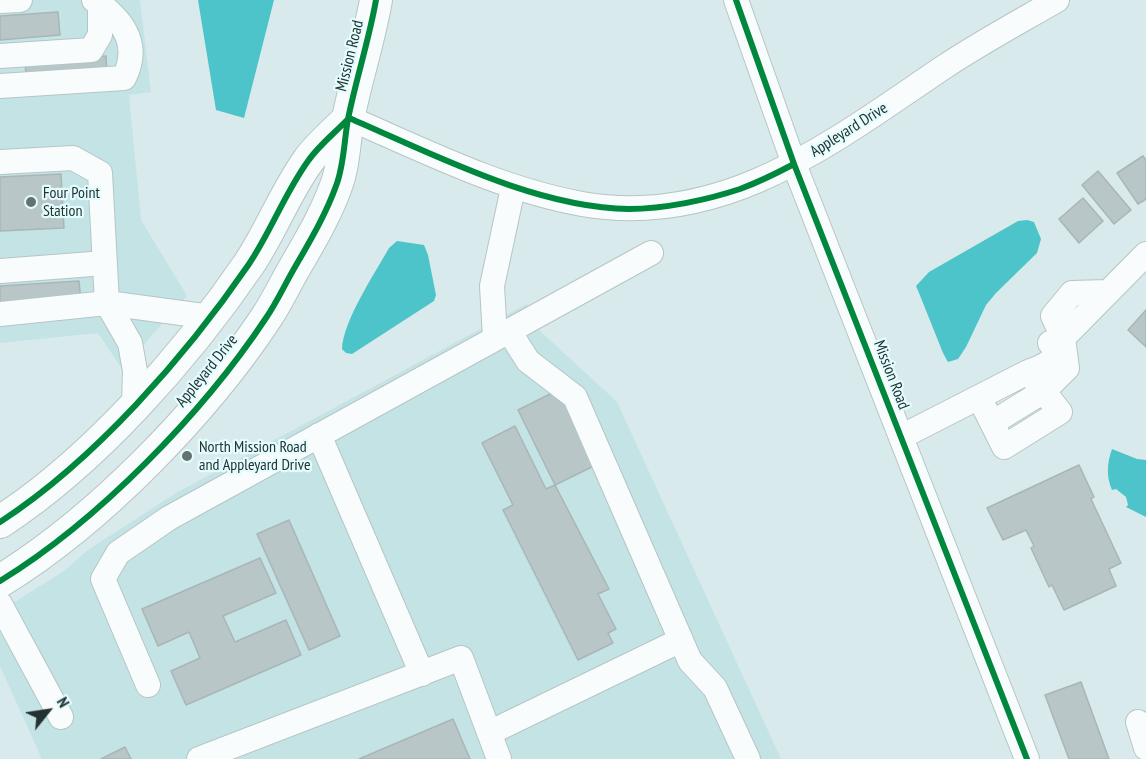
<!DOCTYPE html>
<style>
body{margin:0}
#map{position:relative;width:1146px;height:759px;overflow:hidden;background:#d8eaeb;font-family:"PT Sans Narrow",sans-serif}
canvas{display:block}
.north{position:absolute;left:18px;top:681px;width:60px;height:60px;-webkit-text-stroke:4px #e3fdfe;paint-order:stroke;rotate:60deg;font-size:16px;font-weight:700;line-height:24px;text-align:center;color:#243131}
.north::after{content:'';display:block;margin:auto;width:21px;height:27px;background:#243131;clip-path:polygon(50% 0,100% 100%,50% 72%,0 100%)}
</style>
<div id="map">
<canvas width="1146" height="759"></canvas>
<div class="north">N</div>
</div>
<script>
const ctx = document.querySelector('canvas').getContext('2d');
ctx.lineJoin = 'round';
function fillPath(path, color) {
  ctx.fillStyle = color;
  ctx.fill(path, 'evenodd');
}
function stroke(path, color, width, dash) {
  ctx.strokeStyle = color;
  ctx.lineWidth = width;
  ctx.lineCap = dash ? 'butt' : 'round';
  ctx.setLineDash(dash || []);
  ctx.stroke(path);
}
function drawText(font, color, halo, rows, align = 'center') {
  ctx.font = font + ' "PT Sans Narrow",sans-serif';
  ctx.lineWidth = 4.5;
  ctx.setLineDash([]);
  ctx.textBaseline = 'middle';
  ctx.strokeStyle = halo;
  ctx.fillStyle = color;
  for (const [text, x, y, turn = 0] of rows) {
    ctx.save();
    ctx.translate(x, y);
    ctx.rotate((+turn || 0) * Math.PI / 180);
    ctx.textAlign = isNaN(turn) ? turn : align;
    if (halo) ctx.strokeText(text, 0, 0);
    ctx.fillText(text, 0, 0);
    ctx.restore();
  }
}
fillPath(new Path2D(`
 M0 0H140L151 92 129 95 141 220 187 296 122 369 98 333 0 343Z
 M527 304 538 329 617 402 781 759H42L0 666V611L64 571 88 550 176 493Z`), '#c4e3e5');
fillPath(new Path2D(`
 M198 0H274L244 118 216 110Z
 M1027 220 1034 222 1041 239 1037 253 996 293 986 305 966 347 958 359 948 362 943 353 919 293 916 286 929 272 1018 221Z
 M397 241 424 245 428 255 436 295 434 301 352 354 346 353 342 349C343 321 375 273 389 248Z
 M1112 449 1137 459 1146 460V517L1126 507 1128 505 1126 497 1116 489 1112 490C1106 476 1107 463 1112 449Z`), '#4dc4c9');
const building = new Path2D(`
 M58 12 60 35 0 40V16Z
 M106 56 108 90 27 94 25 60Z
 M1143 156 1146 160V199L1138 204 1117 173Z
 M1098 171 1131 210 1114 224 1082 185Z
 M61 174 64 228 0 231V177Z
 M1083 198 1103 221 1079 243 1059 219Z
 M79 281 81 303 0 308V286Z
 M1146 310V347L1128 330Z
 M562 388 600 463 555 485 518 410Z
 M515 426 546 489 555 485 609 589 598 594 616 629 608 633 613 643 578 660 503 510 513 505 482 443Z
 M1079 465 1094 497 1091 499 1121 563 1109 569 1116 586 1064 610 1052 585 1049 587 1031 548 1034 546 1026 530 1003 540 987 508Z
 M289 520 340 636 309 650 257 534Z
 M260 558 276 593 223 616 235 642 286 620 301 655 186 705 171 671 200 658 189 632 158 646 142 609Z
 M1081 682 1109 759H1069L1045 695Z
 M453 719 470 759H359Z
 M125 747 131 759H101Z`);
fillPath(building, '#b8c6c7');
stroke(building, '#a8b6b7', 1.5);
const minor = new Path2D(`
 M736 0 794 164 1027 759
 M0 1 20 0
 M0 56 91 50 100 35V4L94 0
 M0 86 124 78C140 46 125 23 100 4
 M349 118C425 151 500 189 582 204 724 229 834 141 944 67 980 43 1019 22 1057 0
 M0 162 73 158 100 173 107 303 130 343 135 371 134 405
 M0 271 105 263
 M0 314 107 303 211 317
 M509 331 528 361 575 397 690 661 715 688 748 759
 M495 338 492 286 513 188
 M1050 343 1063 338 1146 254
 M985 409 1004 447 1060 412 1033 378
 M992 423 1044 391 1067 368 1063 338 1053 316 1072 293 1107 292
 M319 435 422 674
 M901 437 1028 372C1048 365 1055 361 1062 340
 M0 604 61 717
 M148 685 103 579 118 553 169 518 651 253
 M1138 722 1146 748
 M489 733 681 640
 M199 759 461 658 499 759`);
const major = new Path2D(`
 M0 522C94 461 186 356 249 264 271 231 285 193 308 161 319 145 336 132 349 118
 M0 581C98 521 203 413 266 318 277 302 285 284 295 267 310 241 326 214 336 186 344 166 344 141 348 119 356 79 369 40 376 0`);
stroke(minor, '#b6c5c5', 26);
stroke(major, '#b6c5c5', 34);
stroke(minor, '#f9fcfc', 24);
stroke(major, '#f9fcfc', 32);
stroke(new Path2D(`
 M736 0 794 164 1027 759
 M349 118C433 154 536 208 629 209 664 209 707 200 740 189 759 182 777 173 794 164
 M0 522C94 461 186 356 249 264 271 231 285 193 308 161 319 145 336 132 349 118
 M0 581C98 521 203 413 266 318 277 302 285 284 295 267 310 241 326 214 336 186 344 166 344 141 348 119 356 79 369 40 376 0`), '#00873e', 6);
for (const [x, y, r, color] of [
 [31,202,6,"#637272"],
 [187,456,6,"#637272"]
]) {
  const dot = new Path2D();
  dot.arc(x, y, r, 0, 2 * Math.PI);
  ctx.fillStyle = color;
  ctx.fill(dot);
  stroke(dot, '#e3fdfe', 2);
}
drawText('16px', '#243131', '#e3fdfe', [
 ["Mission Road",350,56,-76],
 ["Appleyard Drive",849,130,-32],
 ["Appleyard Drive",207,371,-51],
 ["Mission Road",891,375,69]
]);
drawText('16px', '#243131', '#e3fdfe', [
 ["Four Point",43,193],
 ["Station",43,211],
 ["North Mission Road",199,447],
 ["and Appleyard Drive",199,465]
], 'left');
</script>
